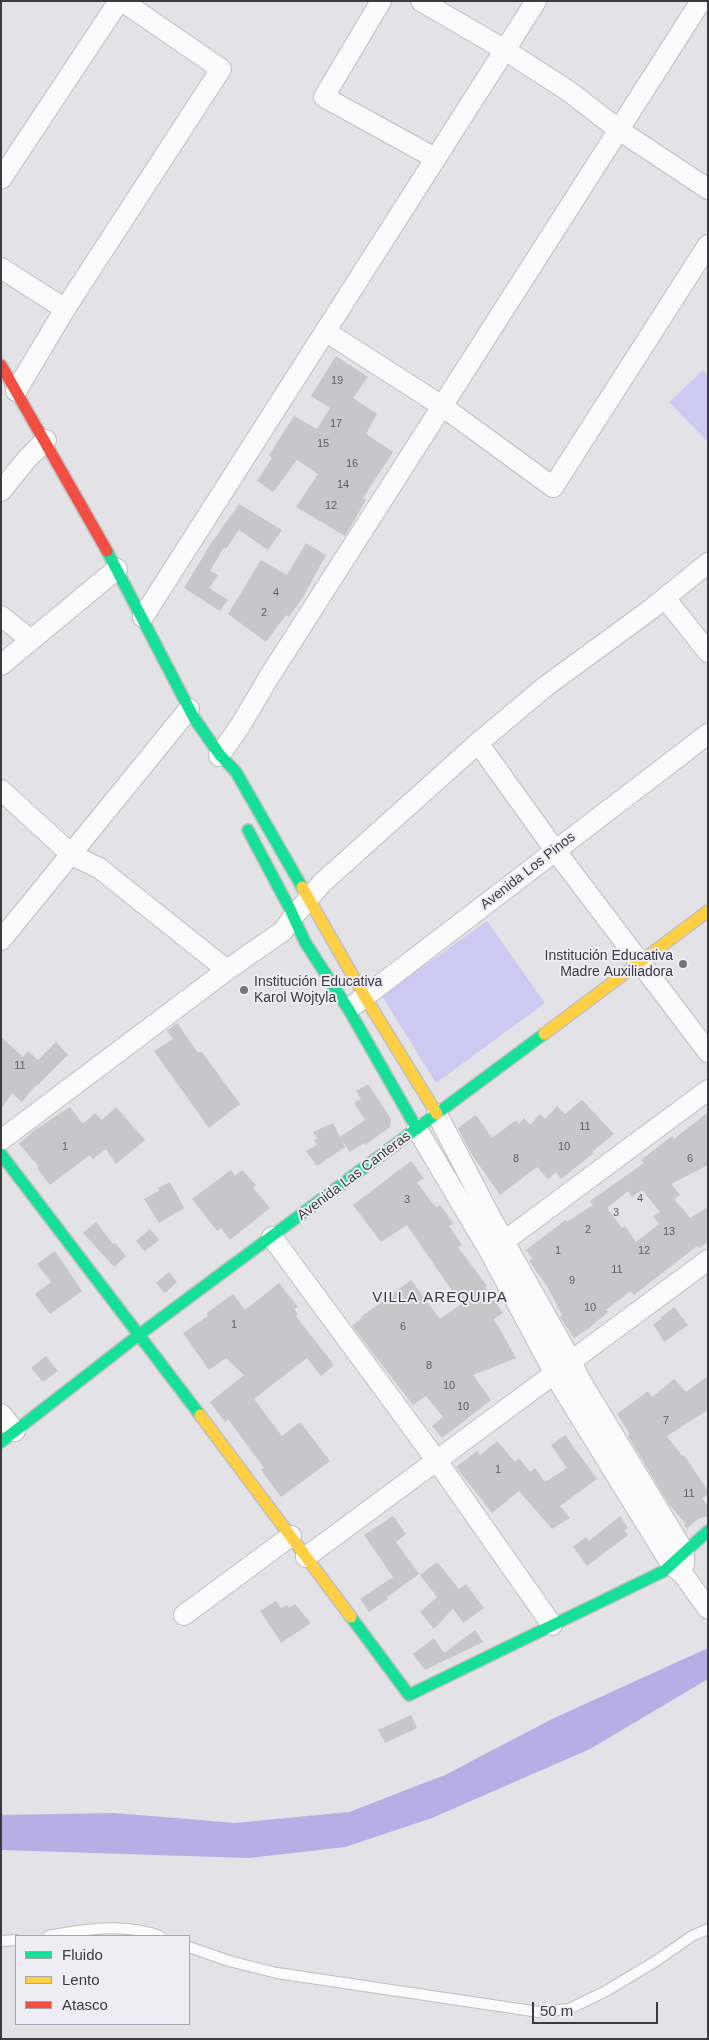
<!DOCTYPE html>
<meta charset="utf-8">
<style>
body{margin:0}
#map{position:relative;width:709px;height:2040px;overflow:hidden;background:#e2e2e7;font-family:Arial,sans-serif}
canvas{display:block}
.frame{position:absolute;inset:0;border:2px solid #3b3a3e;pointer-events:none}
.legend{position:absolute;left:15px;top:1935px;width:175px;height:90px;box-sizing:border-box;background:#eeedf6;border:1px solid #a6a5ac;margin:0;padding:6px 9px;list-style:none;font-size:15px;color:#3b3a3e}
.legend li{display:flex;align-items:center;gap:10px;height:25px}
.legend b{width:25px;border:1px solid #a6a5ac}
.scale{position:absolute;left:532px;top:2002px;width:126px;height:22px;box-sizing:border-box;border:2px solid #3b3a3e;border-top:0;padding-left:6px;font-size:15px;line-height:18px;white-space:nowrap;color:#3b3a3e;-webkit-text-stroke:4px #eeedf6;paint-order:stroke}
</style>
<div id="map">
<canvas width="709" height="2040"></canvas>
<div class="frame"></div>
<ul class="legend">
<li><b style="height:6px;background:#16e098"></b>Fluido</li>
<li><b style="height:6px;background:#ffcf43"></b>Lento</li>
<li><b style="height:6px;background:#f24e42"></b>Atasco</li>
</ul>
<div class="scale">50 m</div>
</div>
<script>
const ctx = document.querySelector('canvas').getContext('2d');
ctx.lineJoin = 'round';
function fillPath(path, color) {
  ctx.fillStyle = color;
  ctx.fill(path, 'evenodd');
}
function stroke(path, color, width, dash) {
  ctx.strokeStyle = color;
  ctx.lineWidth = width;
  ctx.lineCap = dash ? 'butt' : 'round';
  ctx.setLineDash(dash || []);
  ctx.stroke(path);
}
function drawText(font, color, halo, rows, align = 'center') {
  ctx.font = font + ' Arial,sans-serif';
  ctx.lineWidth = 4;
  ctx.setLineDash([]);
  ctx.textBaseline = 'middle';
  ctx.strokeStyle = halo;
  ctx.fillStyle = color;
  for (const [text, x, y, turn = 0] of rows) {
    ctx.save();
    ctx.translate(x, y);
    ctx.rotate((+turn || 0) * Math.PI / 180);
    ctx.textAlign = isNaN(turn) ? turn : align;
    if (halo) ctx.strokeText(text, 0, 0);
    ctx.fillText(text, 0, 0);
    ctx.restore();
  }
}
fillPath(new Path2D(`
 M703 370 708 375V442L669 402Z
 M487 921 545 1003 436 1083 382 996Z`), '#cec9f0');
fillPath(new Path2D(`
 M708 1648V1679L590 1749 432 1818 345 1847 249 1858 1 1850V1815L114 1813 235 1823 349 1812 445 1775 552 1719Z`), '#b6aee4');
fillPath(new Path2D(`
 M336 356 368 377 353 398 377 414 366 434 393 452 363 498 366 500 345 536 296 507 318 474 297 460 273 492 257 481 272 458 269 455 294 416 317 429 330 408 311 396Z
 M239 504 282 530 268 550 239 530 226 549 224 547 210 571 218 575 209 588 228 600 220 611 184 588 210 545Z
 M306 543 326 555 303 597 289 617 286 615 266 642 228 614 261 560 287 575Z
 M177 1023 198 1053 201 1051 240 1104 209 1128 154 1051 173 1039 167 1031Z
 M1 1037 23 1057 28 1051 38 1060 56 1042 68 1055 37 1086 36 1085 22 1102 12 1093 1 1109Z
 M368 1084 391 1119 390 1127 365 1145 364 1143 350 1152 340 1138 345 1147 317 1166 306 1151 317 1145 314 1140 317 1138 313 1132 333 1123 340 1137 365 1120 354 1103 361 1099 356 1091Z
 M582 1100 614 1134 593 1151 594 1153 561 1179 556 1172 548 1179 537 1167 500 1195 472 1155 458 1128 476 1115 492 1138 516 1120 519 1124 524 1118 530 1125 540 1114 545 1119 557 1106 565 1114Z
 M70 1107 82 1123H84L95 1113 102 1120 116 1107 145 1140 116 1164 106 1149 93 1159 90 1155 50 1185 37 1168 39 1167 19 1144 36 1129Z
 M708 1112V1165L671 1184 680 1195 674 1199 690 1218 708 1207V1242L699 1248 697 1246 634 1295 631 1291 606 1310 608 1312 588 1329 574 1338 560 1317 562 1315 547 1286 529 1261 532 1258 526 1250 564 1221 566 1220 567 1222 593 1205 590 1201 644 1163 641 1160 672 1136 674 1139ZM642 1190 660 1212 653 1216 659 1224 636 1242 625 1226 622 1228 607 1208 628 1191 632 1197Z
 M411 1161 424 1178 417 1183 436 1207 440 1205 453 1223 449 1226 462 1245 458 1247 487 1286 485 1287 503 1313 494 1319 516 1358 473 1375 491 1400 442 1438 432 1426 443 1417 426 1396 413 1405 352 1326 362 1318 361 1317 411 1280 440 1319 461 1304 407 1225 381 1242 353 1205Z
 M231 1170 235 1176 242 1170 256 1185 253 1188 270 1208 230 1240 221 1228 217 1231 192 1199Z
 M170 1182 184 1208 159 1223 144 1199 159 1191 158 1188Z
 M96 1222 113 1244 115 1243 126 1256 114 1267 83 1233Z
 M150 1229 159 1240 145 1251 136 1241Z
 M55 1251 82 1291 50 1314 35 1294 51 1282 37 1264Z
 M169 1272 177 1282 165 1293 156 1283Z
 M279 1283 298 1307 294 1309 298 1314 296 1316 334 1365 321 1376 307 1358 254 1399 282 1436 300 1422 330 1461 281 1497 261 1470 264 1468 228 1419 225 1422 210 1402 244 1375 226 1358 209 1370 183 1333 208 1316 207 1313 233 1294 245 1310Z
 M674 1307 688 1325 664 1342 653 1324 662 1319 660 1318Z
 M46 1356 58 1371 43 1382 31 1368Z
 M708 1376V1410L667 1436 682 1456 684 1455 708 1491V1494L702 1498 708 1506V1516L698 1519 687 1529 684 1525 686 1524 668 1503 628 1436 630 1434 617 1414 648 1391 652 1397 674 1379 686 1392Z
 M565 1435 597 1479 560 1506 570 1518 552 1529 519 1491 492 1513 456 1467 477 1451 480 1455 497 1441 515 1462 519 1458 530 1472 535 1468 545 1482 567 1468 551 1445Z
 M393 1516 406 1534 396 1542 419 1574 387 1597 388 1599 369 1612 360 1599 393 1577 364 1535Z
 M620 1516 628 1528 624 1531 628 1535 587 1566 573 1547 586 1537 589 1541Z
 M437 1562 459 1589 466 1584 484 1608 463 1623 453 1609 434 1629 420 1612 437 1597 420 1575Z
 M276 1601 281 1608 287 1605 289 1608 295 1604 311 1623 281 1643 260 1611Z
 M475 1630 483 1642 425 1670 413 1654 434 1638 444 1653Z
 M411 1715 417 1728 385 1743 378 1730Z`), '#c7c7ca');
const lane = new Path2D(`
 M48 1936C85 1929 124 1923 160 1936
 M1 1941 16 1940
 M189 1947 229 1961 277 1973 539 2012 569 2009 606 1991 656 1961 692 1936 708 1929`);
const street = new Path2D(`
 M381 1 324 97 435 158
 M421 1 505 50 570 92 619 130 708 189
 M1 179 119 1
 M1 268 65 309
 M325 331 442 406 553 487 708 245
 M16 391 65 309 221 69 122 1
 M1 491 27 459 46 440
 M665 598 708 652
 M1 616 31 640
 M143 617 536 1
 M1 665 117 569
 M478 743 555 850 708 1052
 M219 756 240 726 269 677 701 1
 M1 790 72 855 99 868 227 970
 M1 940 189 709
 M354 1005 708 734
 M437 1114 492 1220 571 1361 580 1380 684 1552V1564
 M417 1129 490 1252 563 1389 671 1564 683 1574 708 1609
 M1 1140 227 970 283 931 293 917 322 883 478 743 546 686 650 610 708 563
 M272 1237 437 1461 552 1625
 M495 1248 708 1090
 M1 1414 15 1431
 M306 1557 708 1260
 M184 1615 291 1536`);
const fast = new Path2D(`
 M107 551 194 718 220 755 236 772 302 887
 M248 830 290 909 305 942 349 1010 417 1129
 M1 1154 200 1415
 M1 1442 140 1334 544 1034
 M351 1617 409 1695 664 1571 708 1531`);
const slow = new Path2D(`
 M302 887 365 997 437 1114
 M544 1034 708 911
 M200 1415 351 1617`);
const jam = new Path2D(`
 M1 365 107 551`);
stroke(lane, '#bfbfc2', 12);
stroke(street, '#bfbfc2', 22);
stroke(fast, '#bfbfc2', 14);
stroke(slow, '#bfbfc2', 14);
stroke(jam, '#bfbfc2', 14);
stroke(lane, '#fbfbfb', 10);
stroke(street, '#fbfbfb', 20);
stroke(fast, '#16e098', 11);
stroke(slow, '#ffcf43', 11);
stroke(jam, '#f24e42', 11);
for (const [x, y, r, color] of [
 [683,964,5,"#757579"],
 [244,990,5,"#757579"]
]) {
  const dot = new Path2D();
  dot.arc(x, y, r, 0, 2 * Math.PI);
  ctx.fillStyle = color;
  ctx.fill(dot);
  stroke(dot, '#eeedf6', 2);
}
drawText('11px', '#5e5d61', null, [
 ["19",337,381],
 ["17",336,424],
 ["15",323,444],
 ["16",352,464],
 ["14",343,485],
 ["12",331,506],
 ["4",276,593],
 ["2",264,613],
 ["11",20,1066],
 ["11",585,1127],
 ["1",65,1147],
 ["10",564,1147],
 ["8",516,1159],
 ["6",690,1159],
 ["4",640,1199],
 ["3",407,1200],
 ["3",616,1213],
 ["2",588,1230],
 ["13",669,1232],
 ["1",558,1251],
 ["12",644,1251],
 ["11",617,1270],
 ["9",572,1281],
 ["10",590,1308],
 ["1",234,1325],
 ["6",403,1327],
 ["8",429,1366],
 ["10",449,1386],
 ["10",463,1407],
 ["7",666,1421],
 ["1",498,1470],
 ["11",689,1494]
]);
drawText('14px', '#3b3a3e', '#eeedf6', [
 ["Avenida Los Pinos",528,871,-38],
 ["Avenida Las Canteras",354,1176,-37]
]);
drawText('14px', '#3b3a3e', '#eeedf6', [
 ["Institución Educativa",673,956],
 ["Madre Auxiliadora",673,972],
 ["Institución Educativa",254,982,"left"],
 ["Karol Wojtyla",254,998,"left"]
], 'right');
ctx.letterSpacing = '1px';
drawText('15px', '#3b3a3e', '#eeedf6', [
 ["VILLA AREQUIPA",440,1298]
]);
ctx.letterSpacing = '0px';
</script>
